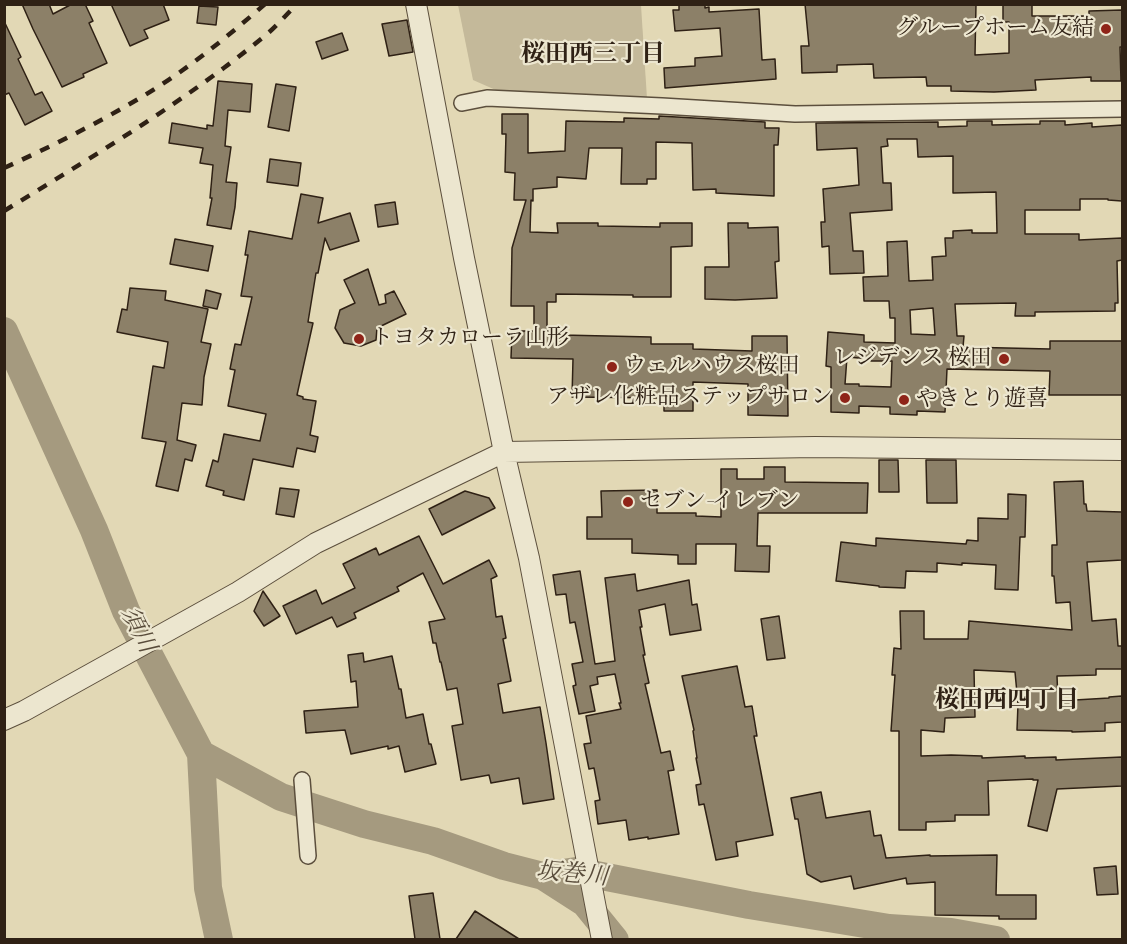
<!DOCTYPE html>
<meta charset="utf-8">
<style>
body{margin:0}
#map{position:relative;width:1127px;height:944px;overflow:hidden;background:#e2d8b5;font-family:"IM FELL French Canon",serif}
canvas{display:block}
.frame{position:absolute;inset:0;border:6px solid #2f2115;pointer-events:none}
</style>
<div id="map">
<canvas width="1127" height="944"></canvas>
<div class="frame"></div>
</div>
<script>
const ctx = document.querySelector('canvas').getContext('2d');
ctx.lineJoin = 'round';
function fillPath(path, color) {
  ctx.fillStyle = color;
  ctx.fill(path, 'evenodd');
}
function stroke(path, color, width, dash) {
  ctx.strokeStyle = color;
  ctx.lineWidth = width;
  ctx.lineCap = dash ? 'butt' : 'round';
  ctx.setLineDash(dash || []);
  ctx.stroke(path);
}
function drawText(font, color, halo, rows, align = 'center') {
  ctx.font = font + ' "IM FELL French Canon","Noto Serif JP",serif';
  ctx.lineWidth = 4.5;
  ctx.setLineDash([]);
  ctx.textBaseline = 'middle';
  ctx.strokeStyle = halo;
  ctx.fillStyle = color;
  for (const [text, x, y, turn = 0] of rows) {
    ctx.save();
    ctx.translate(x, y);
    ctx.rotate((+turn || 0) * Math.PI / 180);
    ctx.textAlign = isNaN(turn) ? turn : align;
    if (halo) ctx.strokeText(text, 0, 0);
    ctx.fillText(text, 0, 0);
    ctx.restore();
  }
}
fillPath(new Path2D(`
 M458 5H641L647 99 498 91 473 80Z`), '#c4b99a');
stroke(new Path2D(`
 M4 331 94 530 126 611 201 754 208 888 219 940
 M201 754 281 797 364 824 433 841 504 866 543 876 576 871 749 905 889 928 951 932 996 940
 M543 876 585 903 615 940`), '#a59a7f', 28);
const building = new Path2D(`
 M22 4H49L53 14 72 4H85L93 21 89 23 107 63 83 74 84 77 62 87 33 29Z
 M111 4H163L169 20 144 30 148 38 130 46Z
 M679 4H705V8L709 7V12L759 9 762 60 775 59 776 79 665 88 664 68 695 66V58L722 56 720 28 675 31 673 10H679Z
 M805 4H976L975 55 1009 53V22H1003V4H1032V16H1089V11L1122 10V47H1120L1121 81H1091V77L1035 80 1036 90 994 92 951 91V86H927L926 77 874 78 873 64 837 65V72L802 73 801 46H809Z
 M199 6 218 7 216 25 197 23Z
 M407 20 413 52 389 56 382 24Z
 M4 21 21 57 18 59 35 95 42 92 52 111 25 125 9 93 4 95Z
 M342 33 348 50 322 59 316 42Z
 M218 81 252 84 250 112 228 110 225 146 231 147 226 182 237 183 235 207 231 229 207 225 212 198H210L213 165 200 163 203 148 169 143 172 123 207 129V125L213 126Z
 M276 84 296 87 289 131 268 127Z
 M502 114H528V153L565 151 566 121 624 122V118L659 119V116L765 122V128H779L778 145H774V196L716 193V189L693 190 692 143 656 142V179H647V184H621L622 148H589L586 179 557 177V187L533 189V201L531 200 530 232 558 233 557 223H598V226L660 227V223H692V246L671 247V297H633V295L556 294V302H547V331H562V335L651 337V344H693V349L752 351V336H787L788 416 748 415V384L693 382V411H664V398L572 397 573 359 511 358 512 331H534V306H511L512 248 526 200H514L515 173 505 172 506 134H502Z
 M967 121H992V125L1040 124V121H1065V125L1092 123V127L1122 125V201L1108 200V199H1080V210H1025V234H1079V240L1122 238V260L1117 261 1118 303H1115V311L1035 312V316H1015L1016 303 955 304 957 336H964L963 347 1050 349V341H1122V395H1049L1050 371 947 369 945 412 917 411V415L890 414V407L859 406V413L831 412V367L826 366 828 332 864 335V342L895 343V318H890L889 301H864L863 277 888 276 887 242 907 241 909 281 933 280 932 257 946 256 945 238H953V231L972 230V233H997L996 192 953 193V156L918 157 917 139H887L888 146 881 147 883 183H891L892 210 850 213 853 251H863L864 273 830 274 829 246 822 247 821 222H825L823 189 859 185 857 148 817 150 816 123 938 122V127L967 126ZM933 308 935 335 911 334 910 310ZM847 357 871 359V361H892L891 387 859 386V384H845Z
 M270 159 301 163 298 186 267 182Z
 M301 194 323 198 318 223 350 213 359 241 330 250 325 238 318 273H316L308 322 313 323 297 395 303 397V399L316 401 310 435 318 437 315 452 297 448 293 467 253 459 244 500 223 495 224 491 206 486 213 460 218 462 224 434 260 441 266 414 228 406 235 370 230 369 235 344 241 345 252 297 241 296 248 255H245L249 231 292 239Z
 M395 202 398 224 378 227 375 205Z
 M728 223H748V228L778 227 779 261 775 262 777 298 735 300 705 299V267H729Z
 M175 239 213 246 208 271 170 264Z
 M368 269 379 305 386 303 385 295 394 291 406 314 377 328 376 340 361 346 344 343 335 328 340 310 355 303 344 280Z
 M130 288 166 291 165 300 208 309 201 342 211 344 204 377 202 405 182 403 177 440 196 445 192 461 185 459 178 491 156 486 166 442 142 438 153 366 164 368 168 342 117 332 122 309 127 310Z
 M206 290 221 294 217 309 203 306Z
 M879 460H898L899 492H879Z
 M926 460H956L957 503H927Z
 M764 467H785V482L868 483 867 513H758L757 546H770L769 572 735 571 736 544H696V564H678V555L632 553V539H587V517H602L601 491 657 490V513H696V516L721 517V469H737V479H764Z
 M1083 481 1084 504H1086L1087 511 1122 512V560L1087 562 1092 621 1116 619 1118 646H1122V669H1096V675L1057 676 1058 701 1109 698V697L1122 696V722L1105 723V731L1072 732V731L1017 730 1018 704 1015 672 974 670 975 717 945 718 944 732 921 730V756L951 755 982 756V758L1025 756V758L1056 757V760L1122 757V786L1057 789 1047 831 1028 826 1038 780H1033V779L988 781 989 815H955V821L926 822V830H899V731H891L895 675H892L894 648 901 649 900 611H924V639H968L969 621 1072 630 1070 602 1056 603 1054 576H1052V545H1057L1054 482Z
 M280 488 299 490 294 517 276 514Z
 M465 491 489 498 495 508 442 535 429 509Z
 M1008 494 1026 495 1025 537H1020L1018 590 995 589 996 565 962 563V565L937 563V572L906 571 905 588 879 587V586L836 581 841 542 876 546V538L966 544 967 540 978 541V518L1008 519Z
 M419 536 443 584 489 560 497 576 491 579 496 617 502 616 506 638 503 639 511 681 498 684 503 713 540 707 546 743 554 799 523 804 519 778 491 783 489 775 461 780 452 726 463 724 457 688 447 690 441 662H440L436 643H433L429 622 445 619 423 573 397 587 399 591 354 613 356 618 337 627 332 617 296 634 283 606 316 590 322 604 355 588 343 564 376 548 379 555Z
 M580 571 595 664 615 661 605 578 635 574 637 591 689 580 692 605 697 604 701 630 670 635 665 604 639 610 642 627H640L645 655H643L649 683 645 684 661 753 670 751 674 770 668 771 679 834 648 839V837L629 840 626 820 598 824 595 801 600 800 594 768 589 769 584 744 591 743 586 716 621 709 619 703H621L615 674 597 677 598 684 590 686 595 711 579 714 573 686 576 685 572 664 583 662 575 622 570 623 566 594 556 595 553 575Z
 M263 591 280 616 264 626 254 611Z
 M779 616 785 658 767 660 761 619Z
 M363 653 364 662 392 656 399 689H401L406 718 423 714 429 744H431L436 764 405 772 399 746 388 749V746L351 754 345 730 306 733 304 711 358 707 356 681 351 682 348 655Z
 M737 666 745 707 752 706 757 736H754L773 835 736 842 738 856 716 860 704 804 699 805 696 785 701 784 696 758H697L693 731 694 730 682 676Z
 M821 792 826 818 870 811 874 836 881 835 886 858 930 855V856L997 855 996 895H1036V919H999V916L935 915V882L907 884 906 878 854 889 851 876 821 882 807 874 798 819H795L791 798Z
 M1116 866 1118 894 1097 895 1094 868Z
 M433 893 440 939H415L409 896Z
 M475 911 519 939H456Z`);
fillPath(building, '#8c8068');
stroke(building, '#2f2115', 1.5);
const minor = new Path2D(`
 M462 103 487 98 662 106 795 114 1122 109
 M302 780 308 856`);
const tertiary = new Path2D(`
 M416 4 464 258 504 452 529 558 602 940
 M4 720 24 711 238 592 316 543 504 452 815 447 1122 450`);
stroke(minor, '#5c4f3d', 18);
stroke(tertiary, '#5c4f3d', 22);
stroke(minor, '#ece6cf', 15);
stroke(tertiary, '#ece6cf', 20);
stroke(new Path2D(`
 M4 168C50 147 96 124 140 98 184 72 225 39 265 4
 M4 211C92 157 181 104 261 39 274 29 285 16 297 4`), '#2f2115', 4.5, [10, 10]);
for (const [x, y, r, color] of [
 [1106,29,6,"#8f2418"],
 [359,339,6,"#8f2418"],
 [1004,359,6,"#8f2418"],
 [612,367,6,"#8f2418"],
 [845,398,6,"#8f2418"],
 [904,400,6,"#8f2418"],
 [628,502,6,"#8f2418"]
]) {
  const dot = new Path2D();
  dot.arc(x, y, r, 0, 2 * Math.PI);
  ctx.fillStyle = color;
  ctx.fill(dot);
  stroke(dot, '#ece6cf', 2);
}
drawText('22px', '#2f2115', '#ece6cf', [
 ["グループホーム友結",1094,29,"right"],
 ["トヨタカローラ山形",371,339],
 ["レジデンス 桜田",992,359,"right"],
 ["ウェルハウス桜田",624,367],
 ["アザレ化粧品ステップサロン",833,398,"right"],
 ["やきとり遊喜",916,400],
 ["セブン-イレブン",640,502]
], 'left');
drawText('bold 24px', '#2f2115', '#ece6cf', [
 ["桜田西三丁目",593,55],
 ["桜田西四丁目",1007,701]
]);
drawText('italic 24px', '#584b3a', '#ece6cf', [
 ["須川",137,630,63],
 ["坂巻川",572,875,5]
]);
</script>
